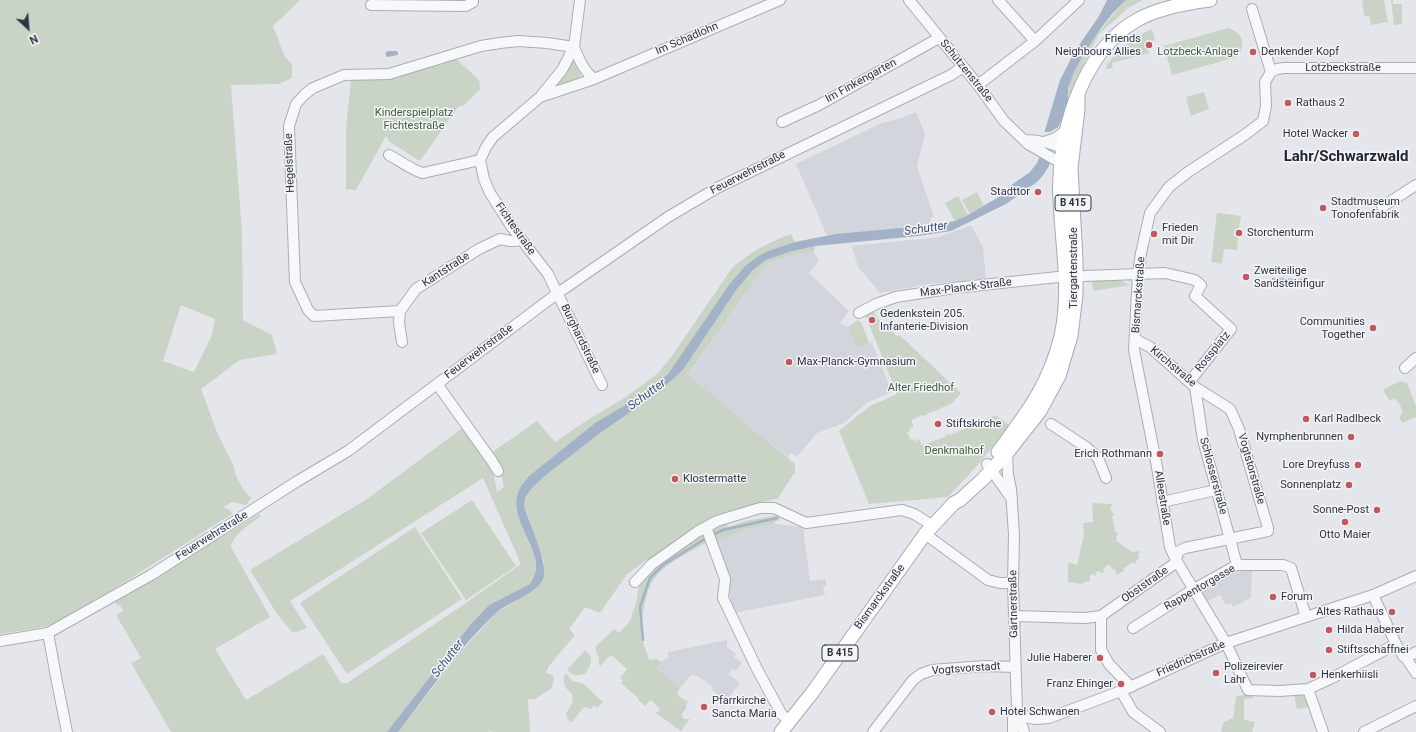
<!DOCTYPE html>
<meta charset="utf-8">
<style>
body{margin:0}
#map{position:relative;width:1416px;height:732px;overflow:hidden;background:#e4e6eb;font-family:Roboto,sans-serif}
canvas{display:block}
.north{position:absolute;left:8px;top:8px;width:40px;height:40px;-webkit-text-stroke:3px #f4f5f8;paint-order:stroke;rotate:154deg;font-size:11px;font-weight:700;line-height:16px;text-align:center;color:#2e3342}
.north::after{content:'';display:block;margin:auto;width:14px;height:18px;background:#2e3342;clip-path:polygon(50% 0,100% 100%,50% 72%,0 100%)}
</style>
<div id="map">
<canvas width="1416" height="732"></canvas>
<div class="north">N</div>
</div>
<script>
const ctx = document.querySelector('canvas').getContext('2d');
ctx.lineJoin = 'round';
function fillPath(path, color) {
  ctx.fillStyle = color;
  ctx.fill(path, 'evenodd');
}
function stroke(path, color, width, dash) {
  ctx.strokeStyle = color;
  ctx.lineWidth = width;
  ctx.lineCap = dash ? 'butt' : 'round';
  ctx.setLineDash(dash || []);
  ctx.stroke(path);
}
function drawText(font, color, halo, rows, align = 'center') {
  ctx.font = font + ' Roboto,sans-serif';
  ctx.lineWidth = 3;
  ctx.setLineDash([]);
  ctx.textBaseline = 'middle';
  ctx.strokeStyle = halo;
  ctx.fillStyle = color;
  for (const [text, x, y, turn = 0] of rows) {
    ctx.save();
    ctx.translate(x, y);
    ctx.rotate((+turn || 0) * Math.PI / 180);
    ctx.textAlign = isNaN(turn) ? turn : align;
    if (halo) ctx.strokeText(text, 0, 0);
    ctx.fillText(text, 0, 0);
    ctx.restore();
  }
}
fillPath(new Path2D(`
 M916 112 925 133 917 167 934 216 930 218 932 225 827 236 796 164 882 123 895 120Z
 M971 225 983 247 986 279 929 284 880 293 858 267 852 246 939 237Z
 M814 252 819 261 809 273 849 311 840 323 848 327 857 348 871 342 872 343 892 392 868 402 844 423 817 433 797 457 791 453 787 458 785 455 688 376 767 263 796 254Z
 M775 524 803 527 810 581 826 579V586H823L825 595 734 613 731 605 730 592 725 571 715 541 753 527Z
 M1243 570 1252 571 1251 598 1233 607 1231 603 1226 605 1220 595 1206 602 1199 592 1228 574 1231 576Z
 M727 640V647L736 654 734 657 742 663 736 671 733 669 729 674 740 683 726 701 712 690 713 687 698 676 691 675 680 688 656 668 661 662 668 658V652Z`), '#d3d5dc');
fillPath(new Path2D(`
 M0 0H300L273 26 285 57 292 65V78L279 84 231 85 242 232 243 320 272 335 277 354 240 360 201 389 217 432 234 467 236 476 243 489 251 498 246 505 232 502 223 507 231 511 232 514 109 592 54 624 38 628 0 634ZM181 305 215 319 212 335 194 372 163 361Z
 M1126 0H1143L1128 8 1099 34 1076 79 1070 95 1068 94C1069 63 1106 23 1126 0Z
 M1362 0H1384L1388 22 1371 25 1369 16H1364Z
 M1391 0H1393V4H1402V24L1394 25Z
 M1228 28C1243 33 1247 44 1237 57L1172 75 1164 46Z
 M1152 29 1155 40 1146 43 1149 53 1112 63 1113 68 1105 69C1115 50 1133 38 1152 29Z
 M455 58 479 80 480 89 464 105 458 107 420 161 390 142 386 136 356 190 346 189V129L351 79 397 77Z
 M574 60 582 79 560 86 557 84Z
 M1204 92 1209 109 1191 116 1186 97Z
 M977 192 984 206 970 214 962 200Z
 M958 196 968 215 955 221 945 203Z
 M1217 213 1241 216 1239 228 1236 229 1234 232V235L1238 238 1237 250 1224 249 1222 264 1211 262Z
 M791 234 795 242C777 247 751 260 738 274L668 374 632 401 595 423 529 476C527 479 523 483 521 486 504 514 538 543 536 569 536 575 533 579 530 584L489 605 470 625 387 732H171L131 663 141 658 116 615 123 611 120 605 118 606 115 602 259 514 261 516C252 523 232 535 231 547L270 617 215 649 246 700 323 654 341 683H347L466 603 521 564 483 478 290 601 307 628 297 632H292L277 614 250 570 367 499 465 426 493 471 497 492 504 487 501 473 491 453 537 421 555 442 586 421 626 397 658 373 672 356 732 268C750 252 769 242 791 234Z
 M815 246 814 252 796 254 767 263 688 375 795 464V472L778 498 727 512 700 526 647 560 627 574 600 613 585 607 569 629 575 635 549 666 546 673 554 676 552 688 535 699H528L530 732H493L491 731 488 732H398L457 656 496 613 522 597 536 589 544 562 524 506 525 498 531 489 546 475 599 434 659 392 683 370 737 289 753 270 766 260 789 252Z
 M1092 280H1120L1130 285 1093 291Z
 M873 310 878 319 897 336 899 335 907 342 961 393 953 402V403L948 405 947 404V406L941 408 940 407V409L935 411 934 409V411L929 413 927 412 928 414 923 416 921 414V416L916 418 915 417V419L911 420 914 427 911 428 909 427 910 429 908 433H906L908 434 910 438 909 440 911 439 915 440V443L916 441 919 439 923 448 922 445 926 444 927 446V444L932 441 934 443 933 441 938 439 940 441 939 439 944 437 945 439V436L950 434 951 436 952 434 957 432 959 433 958 431 963 429 965 431 964 429 995 415 1009 425 977 466 948 497 869 504 839 431 870 406 897 394 865 314Z
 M858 320 862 324 869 343 857 348 848 327Z
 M1400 381 1407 383 1416 406V417L1402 423 1399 416 1402 414C1403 408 1399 403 1395 399L1389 400 1383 390Z
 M472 500 516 566 466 600 421 533Z
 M1092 503 1112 504 1113 506 1110 507 1112 513H1114V515L1112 516 1115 532H1117L1118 535 1116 536 1117 542H1119V543L1132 552 1140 551V553L1138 554 1139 558 1136 561V562L1134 564 1133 562 1123 569 1124 571 1116 575 1115 569H1112L1110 565H1108L1103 569 1104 572 1102 573 1098 571 1095 573 1096 575 1094 576 1093 574 1090 575V581L1088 582 1087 581 1082 584 1068 582V562L1077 565 1084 535 1083 523 1093 522Z
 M779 515 780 520 774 522 775 524 753 527 715 541 711 531 712 527 725 521 728 527 745 521Z
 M415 527 462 599 347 674 300 603Z
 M704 532 708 542C692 551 674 559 661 571 643 586 640 624 644 646 646 651 648 655 649 660L657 659 661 662 656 668 680 688 677 693 679 696 688 702 685 706 687 707 681 715 684 719H690L681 731 656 713 660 709 651 700 645 706 638 700 639 699 621 683 623 681 620 678 627 669 611 655 600 666 599 665V659L595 647 614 629 619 633 630 621 636 603 639 584 648 570Z
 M585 650C595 659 591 665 585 674 578 676 572 676 567 670Z
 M565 673 573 681 584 684 603 702 597 708 594 706 591 709 584 707 572 722 568 720 566 714C585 687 558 696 565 673Z
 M1253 694V698L1244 699V720L1255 722 1252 732H1221L1224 722 1233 718 1236 696Z
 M1294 695H1304L1309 707 1297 709Z`), '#c9d4c6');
fillPath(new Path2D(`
 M1107 0H1126L1112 14 1101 28 1083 55 1074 72 1068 88V100L1064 114 1057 130 1049 166 1044 174 1037 182 1006 204 951 231 918 236 815 246 789 252 766 260 753 270 737 289 683 370 659 392 599 434 546 475 531 489 525 498 524 506C529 523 549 564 543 579 536 595 507 602 495 614 458 649 429 692 398 732H387L470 625 489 605 530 584C533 579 535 575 536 569 538 543 504 514 521 486 523 483 527 479 529 476L595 423 632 401 668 374 729 285 745 266 757 257 768 251 795 242 836 234 933 225 955 221 968 215 997 198 1010 186 1030 172 1037 163 1040 156 1045 130 1060 80 1075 51 1099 16Z
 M388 51H396L398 52V55L387 57 385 53Z
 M1272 278 1304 279V281L1272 280Z`), '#a4b2c7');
fillPath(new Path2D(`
 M1060 126H1061L1052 163 1039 154 1043 132H1050Z`), '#e4e6eb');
stroke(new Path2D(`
 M712 535 723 530 777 518
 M643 640 640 607 650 578 663 565 708 537`), '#a4b2c7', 2.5);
const minor = new Path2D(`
 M580 0 574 47 562 70 540 97 493 137 486 147 480 160 484 179 490 193 511 226 548 274 602 385
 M909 0 978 85 1004 121 1028 144 1061 163
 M998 0 1035 41
 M371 5 466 6 473 2V0
 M1252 9 1271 72 1265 82 1266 106 1263 121 1246 134 1188 172 1169 187 1150 213 1141 253 1138 273 1134 350 1157 467 1170 547 1176 560 1226 643 1248 690 1280 691 1308 689 1332 678 1396 644
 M1271 72 1277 69 1284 68H1416
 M594 79 780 0
 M978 85 1035 41 1079 0
 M782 122 819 105 939 38
 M1025 140C1039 140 1057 144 1069 152
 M1044 142 1056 138 1066 130
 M389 155C399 160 413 171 423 173L480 160
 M1382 207 1416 185
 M400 311 314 316 308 310 295 282 289 126 296 104 305 94 313 88 344 75 389 74 481 46 500 43 518 41 547 43 574 47C579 59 583 70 594 79L540 97
 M859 313 876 304 896 297 954 288 1058 277 1165 273 1195 280 1201 285 1195 296 1231 329 1190 381
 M402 342 399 323 400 311 416 289 479 249 500 239 510 241H516L521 239
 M1405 368 1416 358
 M437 384 492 461 498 471
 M1195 387 1203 440 1237 565
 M1051 424 1086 447 1098 458 1106 478
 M1007 453 1008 475 1011 489 1014 535 1013 583 1017 710 1024 732
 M987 464 1012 499
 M1162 502 1216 490
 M706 527 725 579 723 598 757 669 782 715 790 721
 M925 534 988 580 1000 583H1013
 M635 582 652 564 697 532 717 521 760 508H774L806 523 902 510 914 514 932 525
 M1373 595 1396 644 1403 656 1406 658 1416 673
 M1014 616 1085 618 1101 616 1174 564 1179 551 1185 548 1268 531V528L1239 429 1230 409 1195 387 1150 347 1135 339
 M1101 616V650L1109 664 1131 687
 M1133 628 1194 589 1237 565H1283L1291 568 1306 617
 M48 633 57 682 67 732
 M0 641 48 633 151 575 296 482 348 451 558 293 668 217 717 188 951 75 963 67
 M1406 658 1416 652
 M1308 689 1323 732
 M1121 691 1133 712 1160 732
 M1017 710 1026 717 1035 719 1049 718 1121 691 1226 643 1373 595 1416 576
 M873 732 913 680 921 674 932 670 985 666 1015 667
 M1013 732V718L1017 710
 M1364 732 1416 706`);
const major = new Path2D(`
 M998 452C1027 413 1049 385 1061 336 1071 291 1062 246 1060 201 1056 140 1080 52 1137 20 1158 8 1186 3 1210 0
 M781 732 812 693 925 534 954 503 960 500 983 479 1007 453 1040 411 1059 376 1071 336 1076 294V260L1071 168 1078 109V96`);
stroke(minor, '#aaadb5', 12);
stroke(major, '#a5aab5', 15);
stroke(minor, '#f7f8f9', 10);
stroke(major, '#fff', 13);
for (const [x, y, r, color] of [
 [1149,45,4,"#c1585f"],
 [1253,52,4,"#c1585f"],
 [1288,103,4,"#c1585f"],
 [1356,134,4,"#c1585f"],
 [1038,192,4,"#c1585f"],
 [1323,208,4,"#c1585f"],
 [1239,233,4,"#c1585f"],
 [1154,234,4,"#c1585f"],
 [1246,277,4,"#c1585f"],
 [872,320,4,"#c1585f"],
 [1373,328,4,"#c1585f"],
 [789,362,4,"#c1585f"],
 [1306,419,4,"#c1585f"],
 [938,424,4,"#c1585f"],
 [1351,437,4,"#c1585f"],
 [1160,454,4,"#c1585f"],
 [1358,465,4,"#c1585f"],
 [675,479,4,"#c1585f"],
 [1349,485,4,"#c1585f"],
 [1377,510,4,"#c1585f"],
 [1345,522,4,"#c1585f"],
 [1273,597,4,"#c1585f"],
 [1392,612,4,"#c1585f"],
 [1329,630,4,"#c1585f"],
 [1329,650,4,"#c1585f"],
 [1100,658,4,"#c1585f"],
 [1216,673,4,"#c1585f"],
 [1313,675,4,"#c1585f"],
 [1121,684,4,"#c1585f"],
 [704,707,4,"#c1585f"],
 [992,712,4,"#c1585f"]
]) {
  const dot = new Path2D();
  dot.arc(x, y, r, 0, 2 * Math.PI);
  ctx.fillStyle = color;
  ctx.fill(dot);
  stroke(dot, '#f4f5f8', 1.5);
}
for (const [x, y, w] of [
 [1073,203,36],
 [840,653,36]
]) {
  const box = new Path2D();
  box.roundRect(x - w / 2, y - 8, w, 16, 3);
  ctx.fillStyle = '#f4f5f8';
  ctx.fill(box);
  stroke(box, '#2e3342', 1);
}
drawText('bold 10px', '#2e3342', null, [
 ["B 415",1073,203],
 ["B 415",840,653]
]);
drawText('11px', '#2e3342', '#f4f5f8', [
 ["Im Schadlohn",687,39,-23],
 ["Lotzbeckstraße",1343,68],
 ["Schützenstraße",966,71,51],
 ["Im Finkengarten",861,81,-29],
 ["Hegelstraße",290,163,-92],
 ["Feuerwehrstraße",748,173,-27],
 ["Fichtestraße",515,229,55],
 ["Tiergartenstraße",1074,268,-90],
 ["Kantstraße",446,270,-33],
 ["Max-Planck-Straße",966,288,-7],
 ["Bismarckstraße",1139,295,-86],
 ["Burghardstraße",580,339,64],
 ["Feuerwehrstraße",479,352,-37],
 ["Rossplatz",1213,352,-51],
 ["Kirchstraße",1173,367,40],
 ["Vogtstorstraße",1251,469,74],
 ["Schlosserstraße",1213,476,75],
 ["Alleestraße",1162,498,81],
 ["Feuerwehrstraße",212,536,-32],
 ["Obststraße",1145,585,-35],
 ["Rappentorgasse",1200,588,-30],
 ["Bismarckstraße",880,597,-54],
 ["Gärtnerstraße",1014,604,-91],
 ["Friedrichstraße",1191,659,-24],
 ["Vogtsvorstadt",966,669,-4]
]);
drawText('11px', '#2e3342', '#f4f5f8', [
 ["Friends",1141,39,"right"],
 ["Neighbours Allies",1141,52,"right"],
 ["Denkender Kopf",1261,52],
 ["Rathaus 2",1296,103],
 ["Hotel Wacker",1348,134,"right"],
 ["Stadttor",1030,192,"right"],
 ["Stadtmuseum",1331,202],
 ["Tonofenfabrik",1331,215],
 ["Frieden",1162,228],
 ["mit Dir",1162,241],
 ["Storchenturm",1247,233],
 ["Zweiteilige",1254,271],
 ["Sandsteinfigur",1254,284],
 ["Gedenkstein 205.",880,314],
 ["Infanterie-Division",880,327],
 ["Communities",1365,322,"right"],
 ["Together",1365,335,"right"],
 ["Max-Planck-Gymnasium",797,362],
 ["Karl Radlbeck",1314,419],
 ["Stiftskirche",946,424],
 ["Nymphenbrunnen",1343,437,"right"],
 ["Erich Rothmann",1152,454,"right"],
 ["Lore Dreyfuss",1350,465,"right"],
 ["Klostermatte",683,479],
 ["Sonnenplatz",1341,485,"right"],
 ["Sonne-Post",1369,510,"right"],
 ["Otto Maier",1345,535,"center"],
 ["Forum",1281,597],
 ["Altes Rathaus",1384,612,"right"],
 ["Hilda Haberer",1337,630],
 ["Stiftsschaffnei",1337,650],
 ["Julie Haberer",1092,658,"right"],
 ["Polizeirevier",1224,667],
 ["Lahr",1224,680],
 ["Henkerhiisli",1321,675],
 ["Franz Ehinger",1113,684,"right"],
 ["Pfarrkirche",712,701],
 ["Sancta Maria",712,714],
 ["Hotel Schwanen",1000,712]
], 'left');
drawText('11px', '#405c3c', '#f4f5f8', [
 ["Lotzbeck-Anlage",1198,52],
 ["Kinderspielplatz",414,113],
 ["Fichtestraße",414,126],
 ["Alter Friedhof",921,388],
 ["Denkmalhof",954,451]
]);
drawText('italic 12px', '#3c4f72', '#f4f5f8', [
 ["Schutter",926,229,-8],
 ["Schutter",647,395,-36],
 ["Schutter",448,659,-52]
]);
drawText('bold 15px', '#202433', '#f4f5f8', [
 ["Lahr/Schwarzwald",1346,157]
]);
</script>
